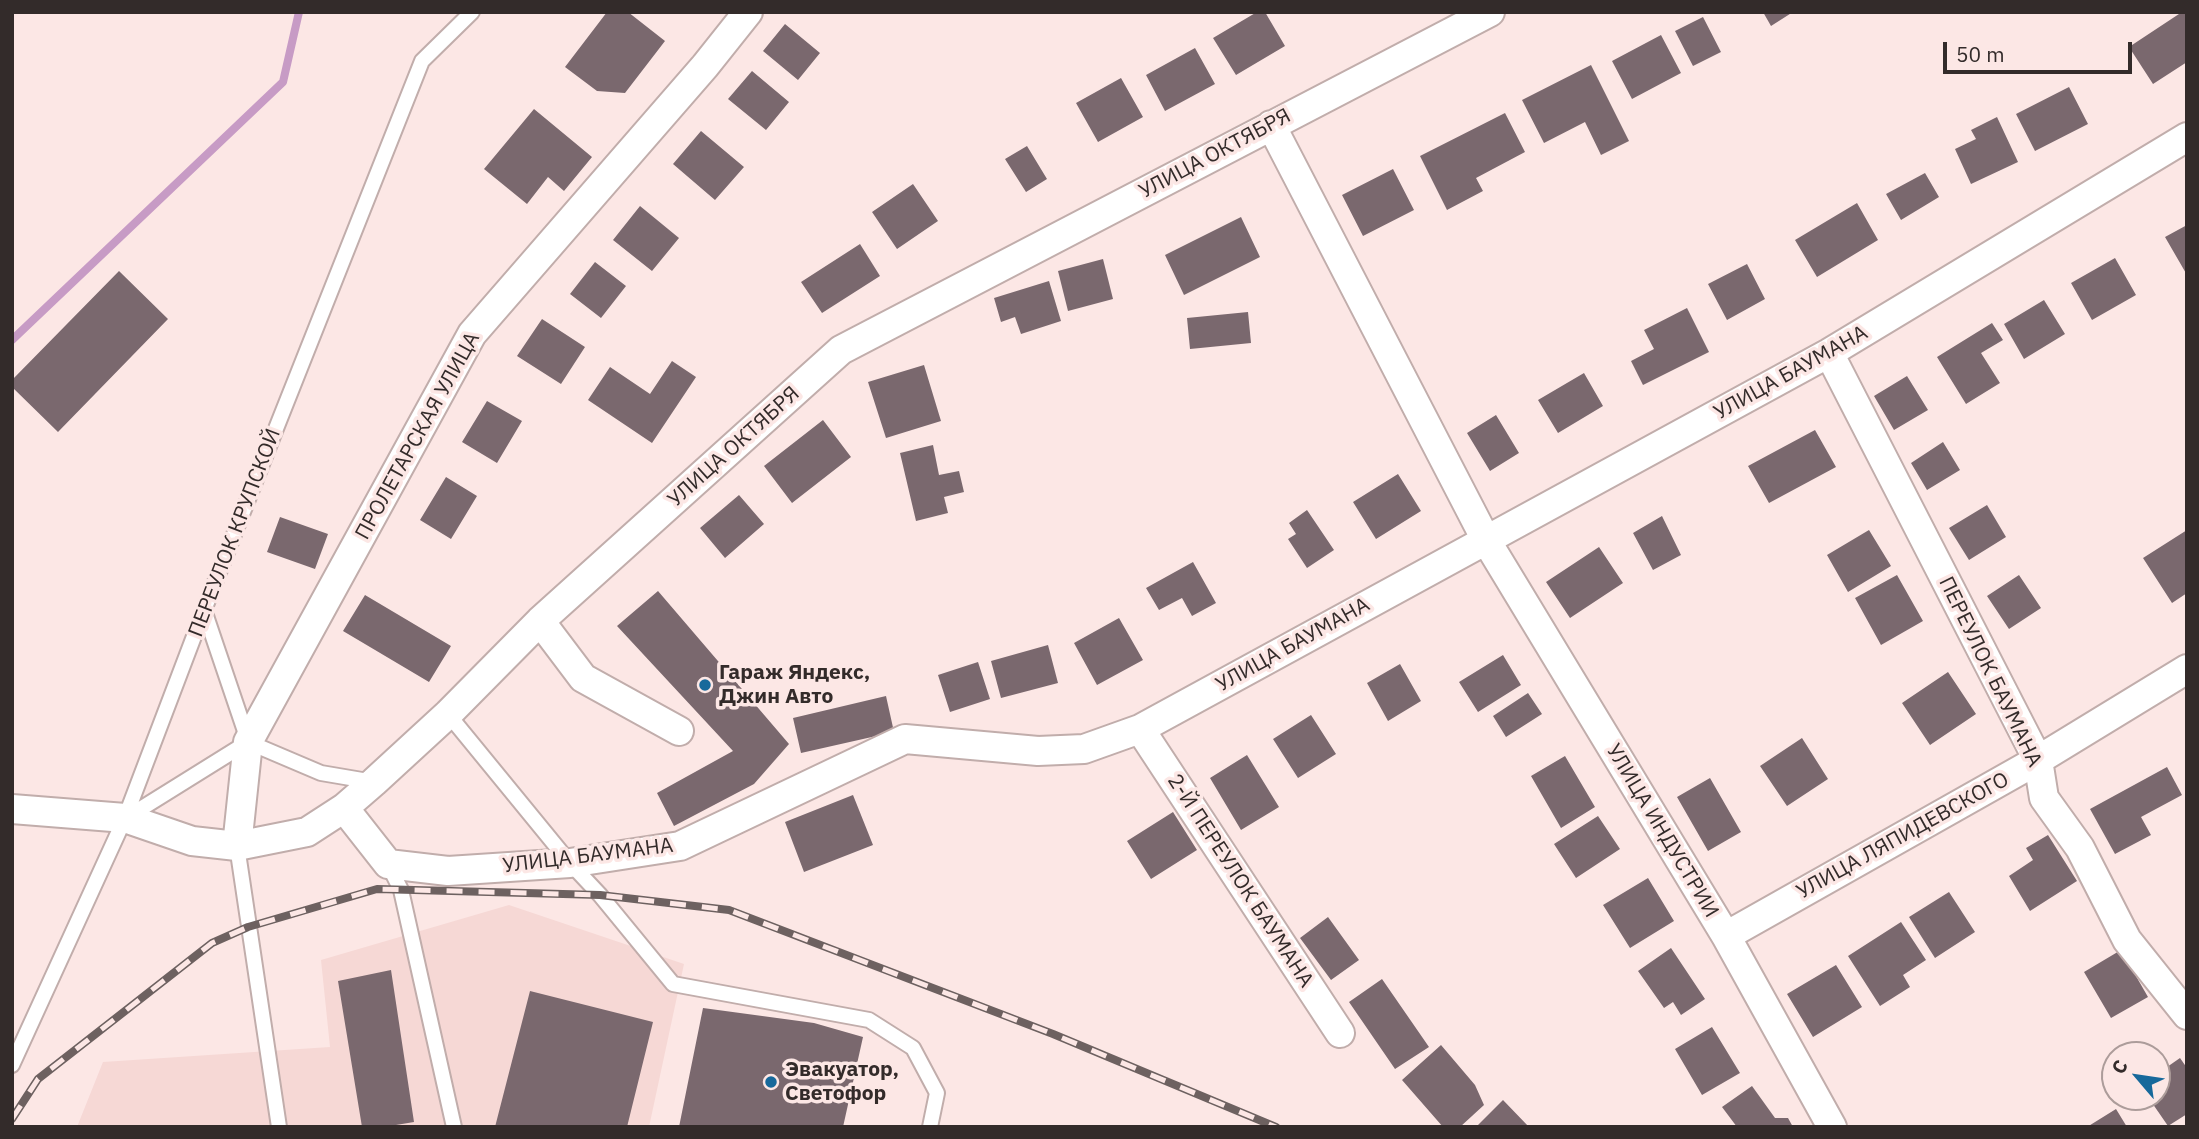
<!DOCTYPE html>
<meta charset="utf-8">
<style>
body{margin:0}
#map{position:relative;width:2199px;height:1139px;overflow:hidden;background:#fce7e5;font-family:"IBM Plex Sans",sans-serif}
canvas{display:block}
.frame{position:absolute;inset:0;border:14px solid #332b2a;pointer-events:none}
.north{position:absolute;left:2101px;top:1041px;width:70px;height:70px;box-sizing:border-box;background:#fce7e5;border:2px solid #ac9c9a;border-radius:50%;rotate:299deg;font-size:19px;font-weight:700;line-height:28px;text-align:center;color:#332b2a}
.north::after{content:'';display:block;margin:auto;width:24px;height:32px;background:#17699b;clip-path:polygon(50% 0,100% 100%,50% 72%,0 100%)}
.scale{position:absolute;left:1943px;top:42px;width:189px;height:32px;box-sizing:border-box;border:4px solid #332b2a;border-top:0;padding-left:9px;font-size:21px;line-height:24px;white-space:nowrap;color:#332b2a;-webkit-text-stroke:5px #fce7e5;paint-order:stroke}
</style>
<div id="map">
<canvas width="2199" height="1139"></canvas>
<div class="frame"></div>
<div class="north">С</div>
<div class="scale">50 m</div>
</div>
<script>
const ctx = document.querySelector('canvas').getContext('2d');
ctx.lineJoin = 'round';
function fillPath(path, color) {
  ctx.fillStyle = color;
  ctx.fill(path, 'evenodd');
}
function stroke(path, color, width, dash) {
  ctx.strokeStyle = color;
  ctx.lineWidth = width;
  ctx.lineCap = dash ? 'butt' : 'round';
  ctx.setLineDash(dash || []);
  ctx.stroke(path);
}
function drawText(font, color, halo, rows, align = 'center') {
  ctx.font = font + ' "IBM Plex Sans",sans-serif';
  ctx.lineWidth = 7;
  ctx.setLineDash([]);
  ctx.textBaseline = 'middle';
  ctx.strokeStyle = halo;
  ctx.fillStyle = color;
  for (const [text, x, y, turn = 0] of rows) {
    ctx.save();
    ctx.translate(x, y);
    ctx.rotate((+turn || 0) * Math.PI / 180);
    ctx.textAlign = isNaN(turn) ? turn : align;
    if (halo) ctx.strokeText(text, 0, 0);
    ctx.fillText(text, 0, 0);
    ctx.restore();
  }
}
fillPath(new Path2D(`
 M509 905 684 964 649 1127H77L103 1062 330 1047 321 960Z`), '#f6d8d5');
stroke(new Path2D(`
 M12 340 283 82 299 12`), '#c79bc5', 8);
fillPath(new Path2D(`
 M607 12H628L665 41 625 93 597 91 565 67Z
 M1257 12H1265L1285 46 1236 75 1213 38Z
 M1763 12H1793L1771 26Z
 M2182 12H2187V62L2153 84 2129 47Z
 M1703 17 1721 52 1693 66 1675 31Z
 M785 24 820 53 798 80 763 51Z
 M1661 35 1681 73 1632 99 1612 61Z
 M1195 48 1215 84 1165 111 1146 75Z
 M1591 65 1629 141 1601 155 1585 122 1544 143 1522 100Z
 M752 71 789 102 766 130 728 99Z
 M1121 78 1143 117 1098 142 1076 103Z
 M2069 87 2088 124 2035 151 2016 114Z
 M534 109 592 157 564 191 548 177 527 204 484 169Z
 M1505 113 1525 152 1476 178 1483 191 1447 210 1420 156Z
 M1997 117 2018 162 1971 184 1955 149 1976 139 1971 130Z
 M701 131 744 167 715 200 673 164Z
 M1027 146 1047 179 1026 192 1005 159Z
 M1393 169 1414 210 1363 236 1342 195Z
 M1925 173 1939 197 1901 220 1886 194Z
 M913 184 938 221 897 249 872 212Z
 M1857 203 1878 240 1817 277 1795 240Z
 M640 206 679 238 652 271 613 240Z
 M1241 217 1260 257 1184 295 1165 255Z
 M2187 225V275L2165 237Z
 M860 244 880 276 822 313 801 282Z
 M2115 258 2136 295 2092 320 2071 283Z
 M1103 259 1113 299 1068 311 1058 271Z
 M595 262 626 286 601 318 570 294Z
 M1747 264 1765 299 1727 320 1708 284Z
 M119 271 168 319 58 432 12 387V380Z
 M1049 281 1061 321 1021 334 1015 317 1001 322 994 298Z
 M2044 300 2065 334 2024 359 2004 324Z
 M1687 308 1709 352 1643 385 1631 361 1654 349 1644 330Z
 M1248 312 1251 343 1190 349 1187 318Z
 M542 319 585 347 561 384 517 356Z
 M1992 323 2003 340 1981 353 2000 383 1966 404 1937 357Z
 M672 361 696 377 652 443 588 400 610 367 650 394Z
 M924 365 941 421 886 438 868 382Z
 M1584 373 1603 406 1558 433 1538 400Z
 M1907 376 1928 410 1894 430 1874 396Z
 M487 401 522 421 497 463 462 442Z
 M1496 415 1519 453 1490 471 1467 433Z
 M823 420 851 457 792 503 764 466Z
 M1815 430 1836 467 1769 503 1748 466Z
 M1943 442 1960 470 1927 490 1911 463Z
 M933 445 939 475 959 471 964 492 944 497 948 513 916 521 900 453Z
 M1398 474 1421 511 1376 539 1353 502Z
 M446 477 477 496 451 539 420 520Z
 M739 495 764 524 725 558 700 528Z
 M1987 505 2006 537 1969 560 1949 528Z
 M1307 510 1334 550 1307 568 1288 539 1296 534 1289 523Z
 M1662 516 1681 555 1653 570 1633 533Z
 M280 517 328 534 315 569 267 552Z
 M1869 530 1891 566 1848 592 1827 555Z
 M2187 530V593L2172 603 2143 558Z
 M1599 547 1623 583 1570 618 1546 582Z
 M1193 562 1216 603 1192 616 1182 598 1159 610 1146 588Z
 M1897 575 1923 621 1881 645 1855 598Z
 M2019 575 2041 608 2009 629 1987 596Z
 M658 591 789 744 754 784 674 826 657 793 733 751 617 626Z
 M365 595 451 646 429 682 343 631Z
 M1119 618 1143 660 1097 685 1074 643Z
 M1048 645 1058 683 1001 698 991 661Z
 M1503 655 1521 685 1478 712 1459 682Z
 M978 662 990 699 950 712 938 675Z
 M1400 664 1421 701 1388 721 1367 683Z
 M1948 672 1976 714 1930 745 1902 703Z
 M1528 693 1542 714 1506 737 1493 716Z
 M886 696 894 732 801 753 793 718Z
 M1311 715 1336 754 1298 778 1273 739Z
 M1802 738 1828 779 1787 806 1760 766Z
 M1247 755 1279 807 1241 830 1210 778Z
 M1565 756 1595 807 1561 828 1531 776Z
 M2167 767 2182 795 2141 817 2151 835 2115 854 2090 809Z
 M1710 778 1741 832 1708 851 1677 797Z
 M853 795 873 845 804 872 785 822Z
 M1173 812 1197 850 1151 879 1127 841Z
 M1598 816 1620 849 1576 878 1554 844Z
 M2048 835 2077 881 2030 911 2009 876 2033 860 2026 848Z
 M1648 878 1674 921 1630 948 1603 905Z
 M1949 892 1975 932 1935 958 1909 917Z
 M1328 917 1359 960 1331 980 1300 938Z
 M1901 922 1926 960 1903 975 1910 987 1880 1006 1848 956Z
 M1671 948 1705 999 1681 1015 1673 1002 1664 1008 1638 971Z
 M2121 950 2148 997 2111 1018 2084 972Z
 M1836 965 1862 1007 1813 1037 1787 994Z
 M391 970 414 1122 384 1127H362L338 981Z
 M1382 979 1429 1047 1395 1069 1349 1002Z
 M530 991 653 1022 627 1127H495Z
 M703 1008 814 1023 863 1037 843 1127H679Z
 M1712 1027 1740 1073 1702 1095 1675 1049Z
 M1441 1045 1475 1085 1484 1105 1460 1127H1443L1402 1080Z
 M2180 1058 2187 1068V1114L2168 1126 2148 1097H2157V1074Z
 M1752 1086 1775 1118H1788L1793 1127H1737L1722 1107Z
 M1503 1100 1529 1127H1476Z
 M2116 1109 2127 1127H2087Z`), '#7a686e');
const service = new Path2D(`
 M204 610 248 740
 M448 714 570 863 600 895 673 984 869 1020 913 1048 937 1093 930 1127
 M126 818 248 742 321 773 374 782
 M237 846 279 1127
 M388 864 401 890 454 1127
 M12 1065 125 818 204 610 422 61 472 12`);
const minor = new Path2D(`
 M1271 125 1486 540 1726 936 1832 1127
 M1829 353 2038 760 2044 798 2080 848 2127 940 2187 1015
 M540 621 583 678 679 731
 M1140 729 1340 1033
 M344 808 388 864 448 871 570 863 680 846 905 739 1038 751 1084 749 1140 729 1829 353 2187 137
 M12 809 125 818 192 841 237 846 307 832 344 808 374 782 448 714 540 621 841 350 1490 12
 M237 846 248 742 472 334 705 66 748 12
 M1726 936 2038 760 2187 669`);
stroke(service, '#c1adab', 18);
stroke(minor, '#c1adab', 32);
stroke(service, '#fff', 14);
stroke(minor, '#fff', 28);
const rail = new Path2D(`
 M12 1119 38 1079 212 943 248 927 377 889 600 895 729 910 1053 1034 1276 1127`);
stroke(rail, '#6d6160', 8);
stroke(rail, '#fce7e5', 5, [16]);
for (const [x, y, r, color] of [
 [705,685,7,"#17699b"],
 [771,1082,7,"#17699b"]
]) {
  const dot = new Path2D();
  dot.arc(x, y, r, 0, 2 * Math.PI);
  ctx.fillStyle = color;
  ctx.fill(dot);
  stroke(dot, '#fce7e5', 2.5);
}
drawText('21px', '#332b2a', '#fce7e5', [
 ["УЛИЦА ОКТЯБРЯ",1215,154,-28],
 ["УЛИЦА БАУМАНА",1791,373,-29],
 ["ПРОЛЕТАРСКАЯ УЛИЦА",418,436,-61],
 ["УЛИЦА ОКТЯБРЯ",734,447,-42],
 ["ПЕРЕУЛОК КРУПСКОЙ",235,533,-69],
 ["УЛИЦА БАУМАНА",1293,645,-29],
 ["ПЕРЕУЛОК БАУМАНА",1990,672,64],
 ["УЛИЦА ИНДУСТРИИ",1662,831,59],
 ["УЛИЦА ЛЯПИДЕВСКОГО",1903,836,-29],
 ["УЛИЦА БАУМАНА",588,856,-7],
 ["2-Й ПЕРЕУЛОК БАУМАНА",1240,881,57]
]);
drawText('bold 21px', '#332b2a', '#fce7e5', [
 ["Гараж Яндекс,",719,673],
 ["Джин Авто",719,697],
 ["Эвакуатор,",785,1070],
 ["Светофор",785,1094]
], 'left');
</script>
